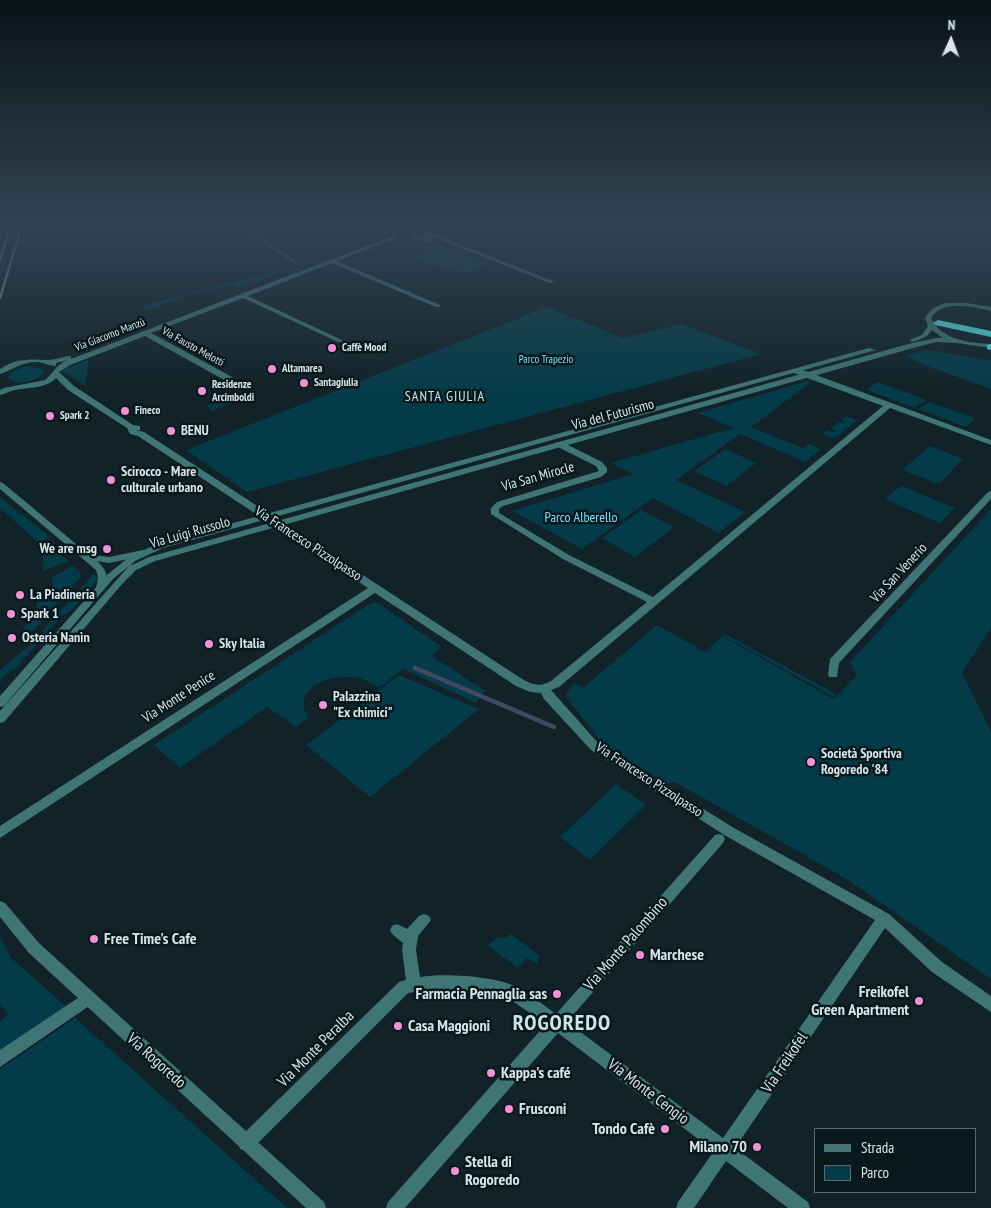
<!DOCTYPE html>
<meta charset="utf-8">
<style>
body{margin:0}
#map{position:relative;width:991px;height:1208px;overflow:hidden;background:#112228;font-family:"PT Sans Narrow",sans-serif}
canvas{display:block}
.legend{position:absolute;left:814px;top:1128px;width:162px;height:65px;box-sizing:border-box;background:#08191e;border:1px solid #5c6a6e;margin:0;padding:6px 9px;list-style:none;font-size:15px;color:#d9e4e7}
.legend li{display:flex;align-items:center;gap:10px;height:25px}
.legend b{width:25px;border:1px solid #5c6a6e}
.north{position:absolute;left:926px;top:15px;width:50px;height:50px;-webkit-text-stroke:4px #08191e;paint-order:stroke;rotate:2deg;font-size:14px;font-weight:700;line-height:20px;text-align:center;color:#d9e4e7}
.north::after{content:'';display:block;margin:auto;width:18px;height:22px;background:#d9e4e7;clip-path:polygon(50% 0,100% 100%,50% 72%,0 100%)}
</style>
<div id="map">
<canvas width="991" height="1208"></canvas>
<ul class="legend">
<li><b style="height:6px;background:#3f7575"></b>Strada</li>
<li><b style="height:14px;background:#043b48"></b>Parco</li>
</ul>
<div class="north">N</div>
</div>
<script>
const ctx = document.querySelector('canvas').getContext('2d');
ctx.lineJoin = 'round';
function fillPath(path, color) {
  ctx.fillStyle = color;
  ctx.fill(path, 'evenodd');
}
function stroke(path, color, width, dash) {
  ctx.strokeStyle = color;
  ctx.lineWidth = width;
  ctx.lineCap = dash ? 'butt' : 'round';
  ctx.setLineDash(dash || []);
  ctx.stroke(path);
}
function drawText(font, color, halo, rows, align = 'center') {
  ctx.font = font + ' "PT Sans Narrow",sans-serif';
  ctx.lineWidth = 5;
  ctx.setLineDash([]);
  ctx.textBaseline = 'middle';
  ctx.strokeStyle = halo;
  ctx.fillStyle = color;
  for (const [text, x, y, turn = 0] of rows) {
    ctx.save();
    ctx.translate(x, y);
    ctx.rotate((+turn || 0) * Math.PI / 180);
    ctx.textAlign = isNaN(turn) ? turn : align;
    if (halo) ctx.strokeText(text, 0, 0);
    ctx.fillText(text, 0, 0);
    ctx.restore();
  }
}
fillPath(new Path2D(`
 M432 245H438L487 264 467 273 414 260Z
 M289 268 240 288 230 283Z
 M228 283 231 285 189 294 147 310 141 307 187 293Z
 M547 307 623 338 681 324 761 354 247 492 186 450Z
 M926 350 991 361V389L930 367 904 356Z
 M89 359 85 385 63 372 62 370Z
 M29 366 43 369V374C34 382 19 386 9 379V376L15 370Z
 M807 381 811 382 751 427 803 448 809 444 821 449 805 462 740 434 676 480 745 512 719 533 653 498 582 549 512 511 633 474 611 463 733 428 698 413Z
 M877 382 927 400 915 408 867 390Z
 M236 394 242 399 212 411 206 405Z
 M929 402 975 418 966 427 918 409Z
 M846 416 857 420 834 439 823 434 828 430 833 432 835 430 831 428 839 422 844 423 845 422 841 420Z
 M930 446 963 459 939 484 902 470Z
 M725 449 756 463 726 486 694 471Z
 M901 486 955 508 940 523 885 499Z
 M0 497 50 537 39 543 0 508Z
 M991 509V628L962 673 991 732V979L845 878 675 782 666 784 602 743 565 695 575 683 583 688 657 625 705 652 722 636 834 699 857 675 850 662Z
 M641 510 674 527 635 557 602 538Z
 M45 543 69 561 43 571V549L39 545Z
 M73 566 80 572V578L28 636 22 641 24 627 36 612 37 594 53 588 52 577Z
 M94 573 98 578 95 583 70 612 63 615 16 668 6 674 0 680V670L31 644Z
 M371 603H377L441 646 432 656 485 691 476 703 403 669 379 688C374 685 368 681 362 679 343 673 301 680 304 707 304 710 307 715 308 718L296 727 267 707 180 768 154 745Z
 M725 634 836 694 834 697 722 635Z
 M399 675 479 709 370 797 306 745Z
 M616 784 646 805 590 860 560 837Z
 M511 934 540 956 537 964 527 958 518 968 487 945 497 938H506Z
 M0 936 11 958 68 1008 0 1055V1021L9 1014 0 1005Z
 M75 1018 287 1208H0V1069Z`), '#043b48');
stroke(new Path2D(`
 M246 228 297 264`), '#434961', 2.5);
stroke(new Path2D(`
 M415 668 554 727`), '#434961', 4.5);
fillPath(new Path2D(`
 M382 228H388V234H384Z
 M422 231H426L555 282 550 283 422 233Z
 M395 235 397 236V238L337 261 440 305V307H436L332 263 248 296 342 340V342H338L243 298 151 333 234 378V382H228L145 336 70 365 59 372 74 386 133 425 140 426V430H136L144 432 519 677C530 684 539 688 551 681L647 602 563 559 491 514V508L497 502 599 471 596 466 556 446V442H562L602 462 607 468V472L601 477 503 506 499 509V513L569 555 653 597 883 406 794 373V369H800L991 440V445L890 408 559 687 551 690 599 744 734 828 889 914 942 962 991 996V1012L932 972 885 928 735 1148 808 1202 810 1208H788L726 1161 694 1208H676L678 1202 714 1151 558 1033 405 1208H386L388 1202 546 1024 508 998 490 992 430 989 408 993 252 1149 246 1151 240 1149 238 1143 240 1137 399 982 406 980 402 950 403 943 392 934 390 930 392 926 397 924 407 929 419 916 424 914 429 916 431 920 418 936 416 950 420 977C444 973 495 976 517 987 530 994 543 1005 556 1014L715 835 719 834 723 835 725 839 723 843 567 1022 723 1138 875 920 726 836 591 750 544 699 541 693 530 692 516 686 375 593 0 838V826L368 588 138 436 130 434 127 428 68 390 56 378C45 389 30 387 15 390 10 391 5 394 0 395V390L4 388 45 380C55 372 54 366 68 360L56 363V366C50 366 45 363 39 362 23 361 14 369 0 374V369C16 358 30 359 48 360 54 360 62 357 68 356H71V359Z
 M414 235 434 240 435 241 432 243 412 238V236Z
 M0 482 3 483 88 554 109 557 143 550 148 553 143 556 109 563 97 561C107 570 110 578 104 590H98L96 588 98 577 96 570 0 489Z
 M991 491V499L839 663 837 677H829L828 674 830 659 988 492Z
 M87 992 92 994 94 999 92 1004 0 1067V1050Z`), '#3f7575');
fillPath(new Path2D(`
 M946 303H966L991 307V311C973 307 943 299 931 318 941 340 970 343 991 344V348L957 343 936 342 913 348 155 561 136 570 123 583 4 722 0 723V711L129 566 113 579 4 706 0 707V696L107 575 129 557 157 544 869 348 876 350 163 548 135 561 130 566 149 557 908 344 936 338H943L932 330 926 337 913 342 909 340 922 335 928 326 925 318C930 309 936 306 946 303Z
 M0 901 5 903 39 943 324 1202 326 1208H306L29 953 0 917Z`), '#3f7575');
fillPath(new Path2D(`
 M938 320 991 331V337L935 325 933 323Z
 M991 344V350L987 349V345Z`), '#51dede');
stroke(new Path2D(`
 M0 260 10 228
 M0 298 21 228`), '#778589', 2.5);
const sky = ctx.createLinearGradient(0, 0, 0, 397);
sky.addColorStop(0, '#091316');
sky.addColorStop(0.57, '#324453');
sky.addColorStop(1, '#32445300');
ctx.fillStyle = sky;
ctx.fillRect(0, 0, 991, 397);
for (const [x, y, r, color] of [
 [332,348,5,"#f491d4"],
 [272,369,5,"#f491d4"],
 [304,383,5,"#f491d4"],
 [202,391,5,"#f491d4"],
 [125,411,5,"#f491d4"],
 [50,416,5,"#f491d4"],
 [171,431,5,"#f491d4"],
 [111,480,5,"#f491d4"],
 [107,549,5,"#f491d4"],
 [20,595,5,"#f491d4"],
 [11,614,5,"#f491d4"],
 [12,638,5,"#f491d4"],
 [209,644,5,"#f491d4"],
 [323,705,5,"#f491d4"],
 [811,762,5,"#f491d4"],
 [94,939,5,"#f491d4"],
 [640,955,5,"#f491d4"],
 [557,994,5,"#f491d4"],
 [919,1001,5,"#f491d4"],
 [398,1026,5,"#f491d4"],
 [491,1073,5,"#f491d4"],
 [509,1109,5,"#f491d4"],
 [665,1129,5,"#f491d4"],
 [757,1147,5,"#f491d4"],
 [455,1171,5,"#f491d4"]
]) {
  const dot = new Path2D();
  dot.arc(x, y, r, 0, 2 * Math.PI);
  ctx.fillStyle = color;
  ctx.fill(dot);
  stroke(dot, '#08191e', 2);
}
drawText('11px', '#d9e4e7', '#08191e', [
 ["Via Giacomo Manzù",110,335,-21],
 ["Via Fausto Melotti",193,347,29]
]);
drawText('bold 11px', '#d9e4e7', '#08191e', [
 ["Caffè Mood",342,348],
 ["Altamarea",282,369],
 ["Santagiulia",314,383],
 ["Residenze",212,385],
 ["Arcimboldi",212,398],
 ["Fineco",135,411],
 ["Spark 2",60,416]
], 'left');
drawText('11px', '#81dffc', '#08191e', [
 ["Parco Trapezio",546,360]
]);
ctx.letterSpacing = '1px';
drawText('14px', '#cee4eb', '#08191e', [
 ["SANTA GIULIA",445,397]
]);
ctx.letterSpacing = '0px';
drawText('14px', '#d9e4e7', '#08191e', [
 ["Via del Futurismo",613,415,-15],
 ["Via San Mirocle",538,477,-16],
 ["Via Luigi Russolo",190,533,-16],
 ["Via Francesco Pizzolpasso",308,544,33],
 ["Via San Venerio",899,573,-47],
 ["Via Monte Penice",179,697,-33],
 ["Via Francesco Pizzolpasso",649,780,33]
]);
drawText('bold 14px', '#d9e4e7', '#08191e', [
 ["BENU",181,431],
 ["Scirocco - Mare",121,472],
 ["culturale urbano",121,488],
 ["We are msg",97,549,"right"],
 ["La Piadineria",30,595],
 ["Spark 1",21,614],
 ["Osteria Nanìn",22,638],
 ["Sky Italia",219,644],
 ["Palazzina",333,697],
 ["\"Ex chimici\"",333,713],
 ["Società Sportiva",821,754],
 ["Rogoredo '84",821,770]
], 'left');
drawText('14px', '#81dffc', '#08191e', [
 ["Parco Alberello",581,518]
]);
drawText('bold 16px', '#d9e4e7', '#08191e', [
 ["Free Time's Cafe",104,939],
 ["Marchese",650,955],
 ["Freikofel",909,992,"right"],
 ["Green Apartment",909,1010,"right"],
 ["Farmacia Pennaglia sas",547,994,"right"],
 ["Casa Maggioni",408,1026],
 ["Kappa's café",501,1073],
 ["Frusconi",519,1109],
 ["Tondo Cafè",655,1129,"right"],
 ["Milano 70",747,1147,"right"],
 ["Stella di",465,1162],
 ["Rogoredo",465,1180]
], 'left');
drawText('16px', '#d9e4e7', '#08191e', [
 ["Via Monte Palombino",626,944,-49],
 ["Via Monte Peralba",316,1049,-45],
 ["Via Rogoredo",156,1061,42],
 ["Via Freikofel",785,1063,-56],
 ["Via Monte Cengio",648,1092,37]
]);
ctx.letterSpacing = '1px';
drawText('bold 22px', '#cee4eb', '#08191e', [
 ["ROGOREDO",562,1024]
]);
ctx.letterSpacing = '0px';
</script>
